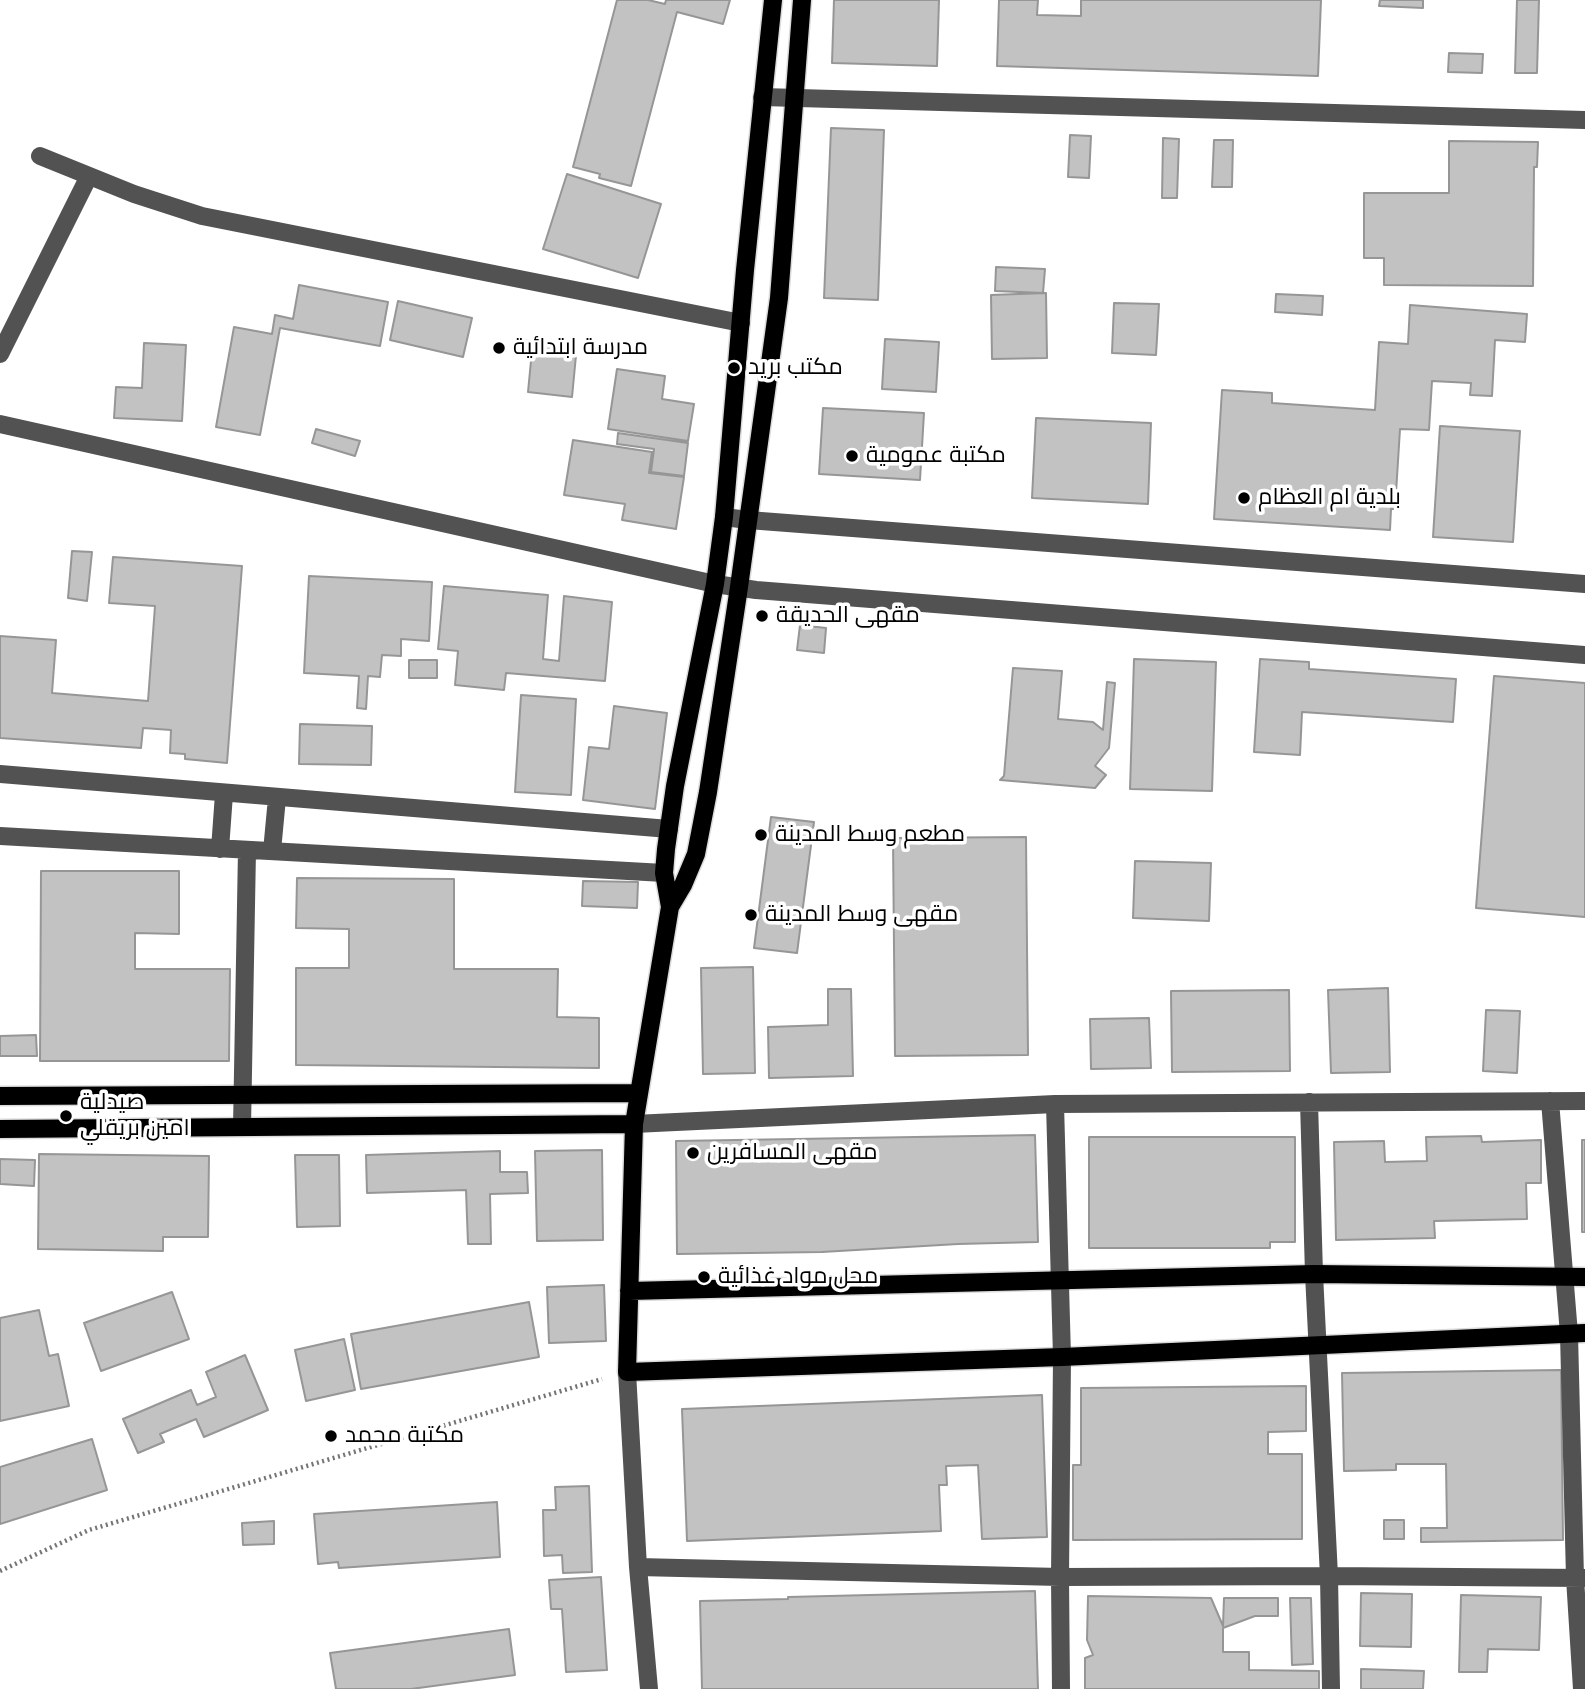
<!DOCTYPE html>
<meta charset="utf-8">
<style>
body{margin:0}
canvas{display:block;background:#fff}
</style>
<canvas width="1585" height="1689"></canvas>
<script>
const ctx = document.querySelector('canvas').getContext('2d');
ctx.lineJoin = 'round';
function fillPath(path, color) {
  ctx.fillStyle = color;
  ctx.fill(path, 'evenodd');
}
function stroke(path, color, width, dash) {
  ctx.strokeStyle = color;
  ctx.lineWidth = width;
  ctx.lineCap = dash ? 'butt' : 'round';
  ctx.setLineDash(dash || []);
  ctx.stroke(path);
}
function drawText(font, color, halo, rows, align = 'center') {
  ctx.font = font + ' "Space Grotesk",Cairo,sans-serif';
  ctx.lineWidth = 7;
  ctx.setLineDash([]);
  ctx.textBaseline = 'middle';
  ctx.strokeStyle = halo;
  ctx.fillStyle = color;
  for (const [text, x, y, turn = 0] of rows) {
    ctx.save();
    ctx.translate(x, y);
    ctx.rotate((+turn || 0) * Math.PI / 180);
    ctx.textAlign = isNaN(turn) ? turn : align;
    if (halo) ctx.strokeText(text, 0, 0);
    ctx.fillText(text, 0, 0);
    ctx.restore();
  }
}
const building = new Path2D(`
 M617 0H648L665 4 666 0H730L723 24 677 12 631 186 599 178 600 174 573 167Z
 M834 0H939L937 66 832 63Z
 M999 0H1038L1037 15 1081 16V0H1321L1318 76 997 66Z
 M1380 0H1423V8L1379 6Z
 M1517 0H1539L1537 73H1515Z
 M1449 53 1483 54 1482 73 1448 72Z
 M831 128 884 130 878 300 824 298Z
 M1070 135 1091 136 1089 178 1068 177Z
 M1163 138 1179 139 1177 198H1162Z
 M1214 140H1233L1232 187H1212Z
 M1449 141 1538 142 1537 167H1534L1533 286 1384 285V258H1364V193H1449Z
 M567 174 661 204 638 278 543 249Z
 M996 267 1045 269 1043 293 995 291Z
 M299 285 388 302 380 346 280 328 260 435 216 427 234 327 272 334 275 315 293 319Z
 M1046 293 1047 358 992 359 991 295Z
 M1276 294 1323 296 1322 315 1275 312Z
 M398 301 472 318 463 357 390 340Z
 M1114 303 1159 304 1156 355 1112 353Z
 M1410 305 1527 314 1525 342 1495 340 1492 396 1470 395 1471 383 1432 381 1429 430 1400 429 1395 509H1391L1390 530 1214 519 1222 390 1272 393V403L1375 410 1379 342 1408 344Z
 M885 339 939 342 936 392 882 389Z
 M519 340 532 341 531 355 518 354Z
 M533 340 577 345 572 397 528 392Z
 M144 343 186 345 182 421 114 418 116 387 142 388Z
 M617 369 665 376 662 399 694 404 688 441 608 429Z
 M823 408 924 413 920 480 819 474Z
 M1036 418 1151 423 1148 504 1032 498Z
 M1440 426 1520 431 1513 542 1433 537Z
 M316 429 360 441 355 456 312 443Z
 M618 433 688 443 684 476 651 472 654 449 617 444Z
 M573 440 652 452 649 473 684 477 676 529 622 520 625 504 564 495Z
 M72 551 92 552 87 601 68 598Z
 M113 557 242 566 227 763 185 759V754L170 753 171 730 143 728 141 748 0 738V636L56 640 52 693 148 701 155 606 109 603Z
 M309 576 432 582 429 641 401 639V656L382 655 380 677 368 676 366 709 357 708 359 676 304 673Z
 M444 586 548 595 543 659 559 661 564 596 612 602 605 681 506 673 504 690 455 685 458 651 438 649Z
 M800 625 826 628 824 653 797 650Z
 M1134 659 1216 662 1212 791 1130 789Z
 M1260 659 1309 662V669L1456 679 1453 722 1302 712 1300 755 1254 752Z
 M409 660H437V678H409Z
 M1013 668 1062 671 1058 719 1093 722 1103 730 1107 682 1115 683 1109 748 1095 766 1106 775 1095 788 1000 780 1004 776Z
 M1494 676 1585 683V917L1476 908Z
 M521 695 576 699 571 795 515 792Z
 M614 706 667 713 655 809 583 800 589 747 609 749Z
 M300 724 372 726 371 765 299 764Z
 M771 817 814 822 797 953 754 948Z
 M1026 837 1028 1055 895 1056 893 838Z
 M1135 861 1211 863 1209 921 1133 918Z
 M41 871H179V934L135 933V969H230L229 1061H40Z
 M297 878 454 879V969H558L557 1017 599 1018V1068L296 1065V968H349V929L296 928Z
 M583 881 638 882 637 908 582 906Z
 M753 967 755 1073 703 1074 701 968Z
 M1388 988 1390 1072 1331 1073 1328 990Z
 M828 989H851L853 1076 769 1078 768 1027 828 1025Z
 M1289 990 1290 1071 1172 1072 1171 991Z
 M1486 1010 1520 1011 1517 1073 1483 1071Z
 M1149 1018 1151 1068 1091 1069 1090 1019Z
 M36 1035 37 1056H0V1036Z
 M1035 1135 1038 1242 958 1244 822 1252 677 1254 676 1141Z
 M1481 1136 1482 1142 1541 1140V1183H1526L1527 1219 1434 1221 1435 1238 1336 1240 1334 1142 1384 1141 1385 1162 1427 1161 1426 1137Z
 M1089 1137H1295V1242H1270V1248H1089Z
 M1582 1140H1585V1232H1582Z
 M602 1150 603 1240 537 1241 535 1151Z
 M500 1151V1172H527L528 1193 490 1194 491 1244H468L466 1190 367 1193 366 1155Z
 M39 1154 209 1156 208 1237H163V1251L38 1249Z
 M295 1155H339L340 1226 297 1227Z
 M0 1159 35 1160 34 1186 0 1184Z
 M604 1285 606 1341 549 1343 547 1287Z
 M172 1292 189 1339 101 1371 84 1323Z
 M529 1302 539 1357 361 1389 351 1334Z
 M39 1310 49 1356 58 1354 69 1406 0 1421V1318Z
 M344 1339 355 1390 306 1401 295 1350Z
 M245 1355 268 1410 204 1437 196 1419 160 1434 164 1442 138 1453 123 1419 191 1390 197 1405 216 1397 206 1372Z
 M1561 1370 1563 1540 1421 1542V1528H1447L1446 1464H1396V1470L1344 1471 1342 1373Z
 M1306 1386V1431L1268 1432V1454H1302V1539L1073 1540V1465H1081V1388Z
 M1042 1395 1047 1537 982 1539 978 1465 946 1466 947 1485H939L941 1531 687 1541 682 1409Z
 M92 1439 107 1490 0 1524V1467Z
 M589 1486 592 1572 563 1573 562 1555 544 1556 543 1510H556L555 1487Z
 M497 1502 500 1557 339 1568 338 1562 318 1564 314 1514Z
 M1384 1520H1404V1539H1384Z
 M274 1521V1544L243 1545 242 1523Z
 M601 1577 607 1670 566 1672 562 1609H551L549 1580Z
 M1035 1591 1038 1689H702L700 1601 788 1599V1597Z
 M1361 1593 1412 1594 1411 1647 1360 1646Z
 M1461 1595 1541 1597 1539 1650 1488 1649 1487 1672H1459Z
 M1088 1596 1211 1598 1223 1626 1224 1598H1278V1616H1255L1223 1628V1652H1249V1670L1319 1671V1689H1085V1658L1093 1655 1087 1640Z
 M1290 1598H1311L1313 1664 1292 1665Z
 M509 1629 515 1675 411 1689H336L330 1653Z
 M1361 1669 1424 1671 1423 1689H1361Z`);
fillPath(building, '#c2c2c2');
stroke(building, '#969696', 2);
const major = new Path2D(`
 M802 0 779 298 739 587 708 792 696 854 683 885 670 907 634 1124 627 1372 1062 1357 1585 1333
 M670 907 664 873 666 849 675 786 715 584 724 517 745 270 773 0
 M0 1096 639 1093
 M0 1129 634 1124
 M629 1291 1314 1274 1585 1277`);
stroke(major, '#dbdbdb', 21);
stroke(new Path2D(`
 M0 1571 89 1530 602 1379`), '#747474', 4.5, [2, 3.5]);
stroke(new Path2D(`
 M762 97 1585 120
 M40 156 134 194 202 216 741 323
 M0 354 89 176
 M0 424 715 584 756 590 1585 655
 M724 517 748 520 1585 584
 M0 774 669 829
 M0 836 664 873
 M220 849 224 794
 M272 851 277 798
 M1550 1101 1569 1334 1575 1578 1582 1689
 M1309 1102 1314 1274 1329 1576 1331 1689
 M1055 1104 1062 1357 1060 1577 1061 1689
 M634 1124 1055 1104 1585 1101
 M242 1127 247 850
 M627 1372 638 1567 649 1689
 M638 1567 1060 1577 1329 1576 1585 1578`), '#525252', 18);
stroke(major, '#000', 18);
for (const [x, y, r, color] of [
 [499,348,7,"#000"],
 [734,368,7,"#000"],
 [852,456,7,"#000"],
 [1244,498,7,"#000"],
 [762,616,7,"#000"],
 [761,835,7,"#000"],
 [751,915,7,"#000"],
 [66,1116,7,"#000"],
 [693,1153,7,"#000"],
 [704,1277,7,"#000"],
 [331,1436,7,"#000"]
]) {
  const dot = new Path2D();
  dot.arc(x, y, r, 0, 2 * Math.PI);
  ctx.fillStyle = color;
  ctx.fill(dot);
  stroke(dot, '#fff', 2.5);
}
drawText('23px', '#000', '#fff', [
 ["مدرسة ابتدائية",513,348],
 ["مكتب بريد",748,368],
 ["مكتبة عمومية",866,456],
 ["بلدية ام العظام",1258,498],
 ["مقهى الحديقة",776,616],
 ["مطعم وسط المدينة",775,835],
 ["مقهى وسط المدينة",765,915],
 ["صيدلية",80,1103],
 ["امين بريقلي",80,1129],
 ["مقهى المسافرين",707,1153],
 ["محل مواد غذائية",718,1277],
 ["مكتبة محمد",345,1436]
], 'left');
</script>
